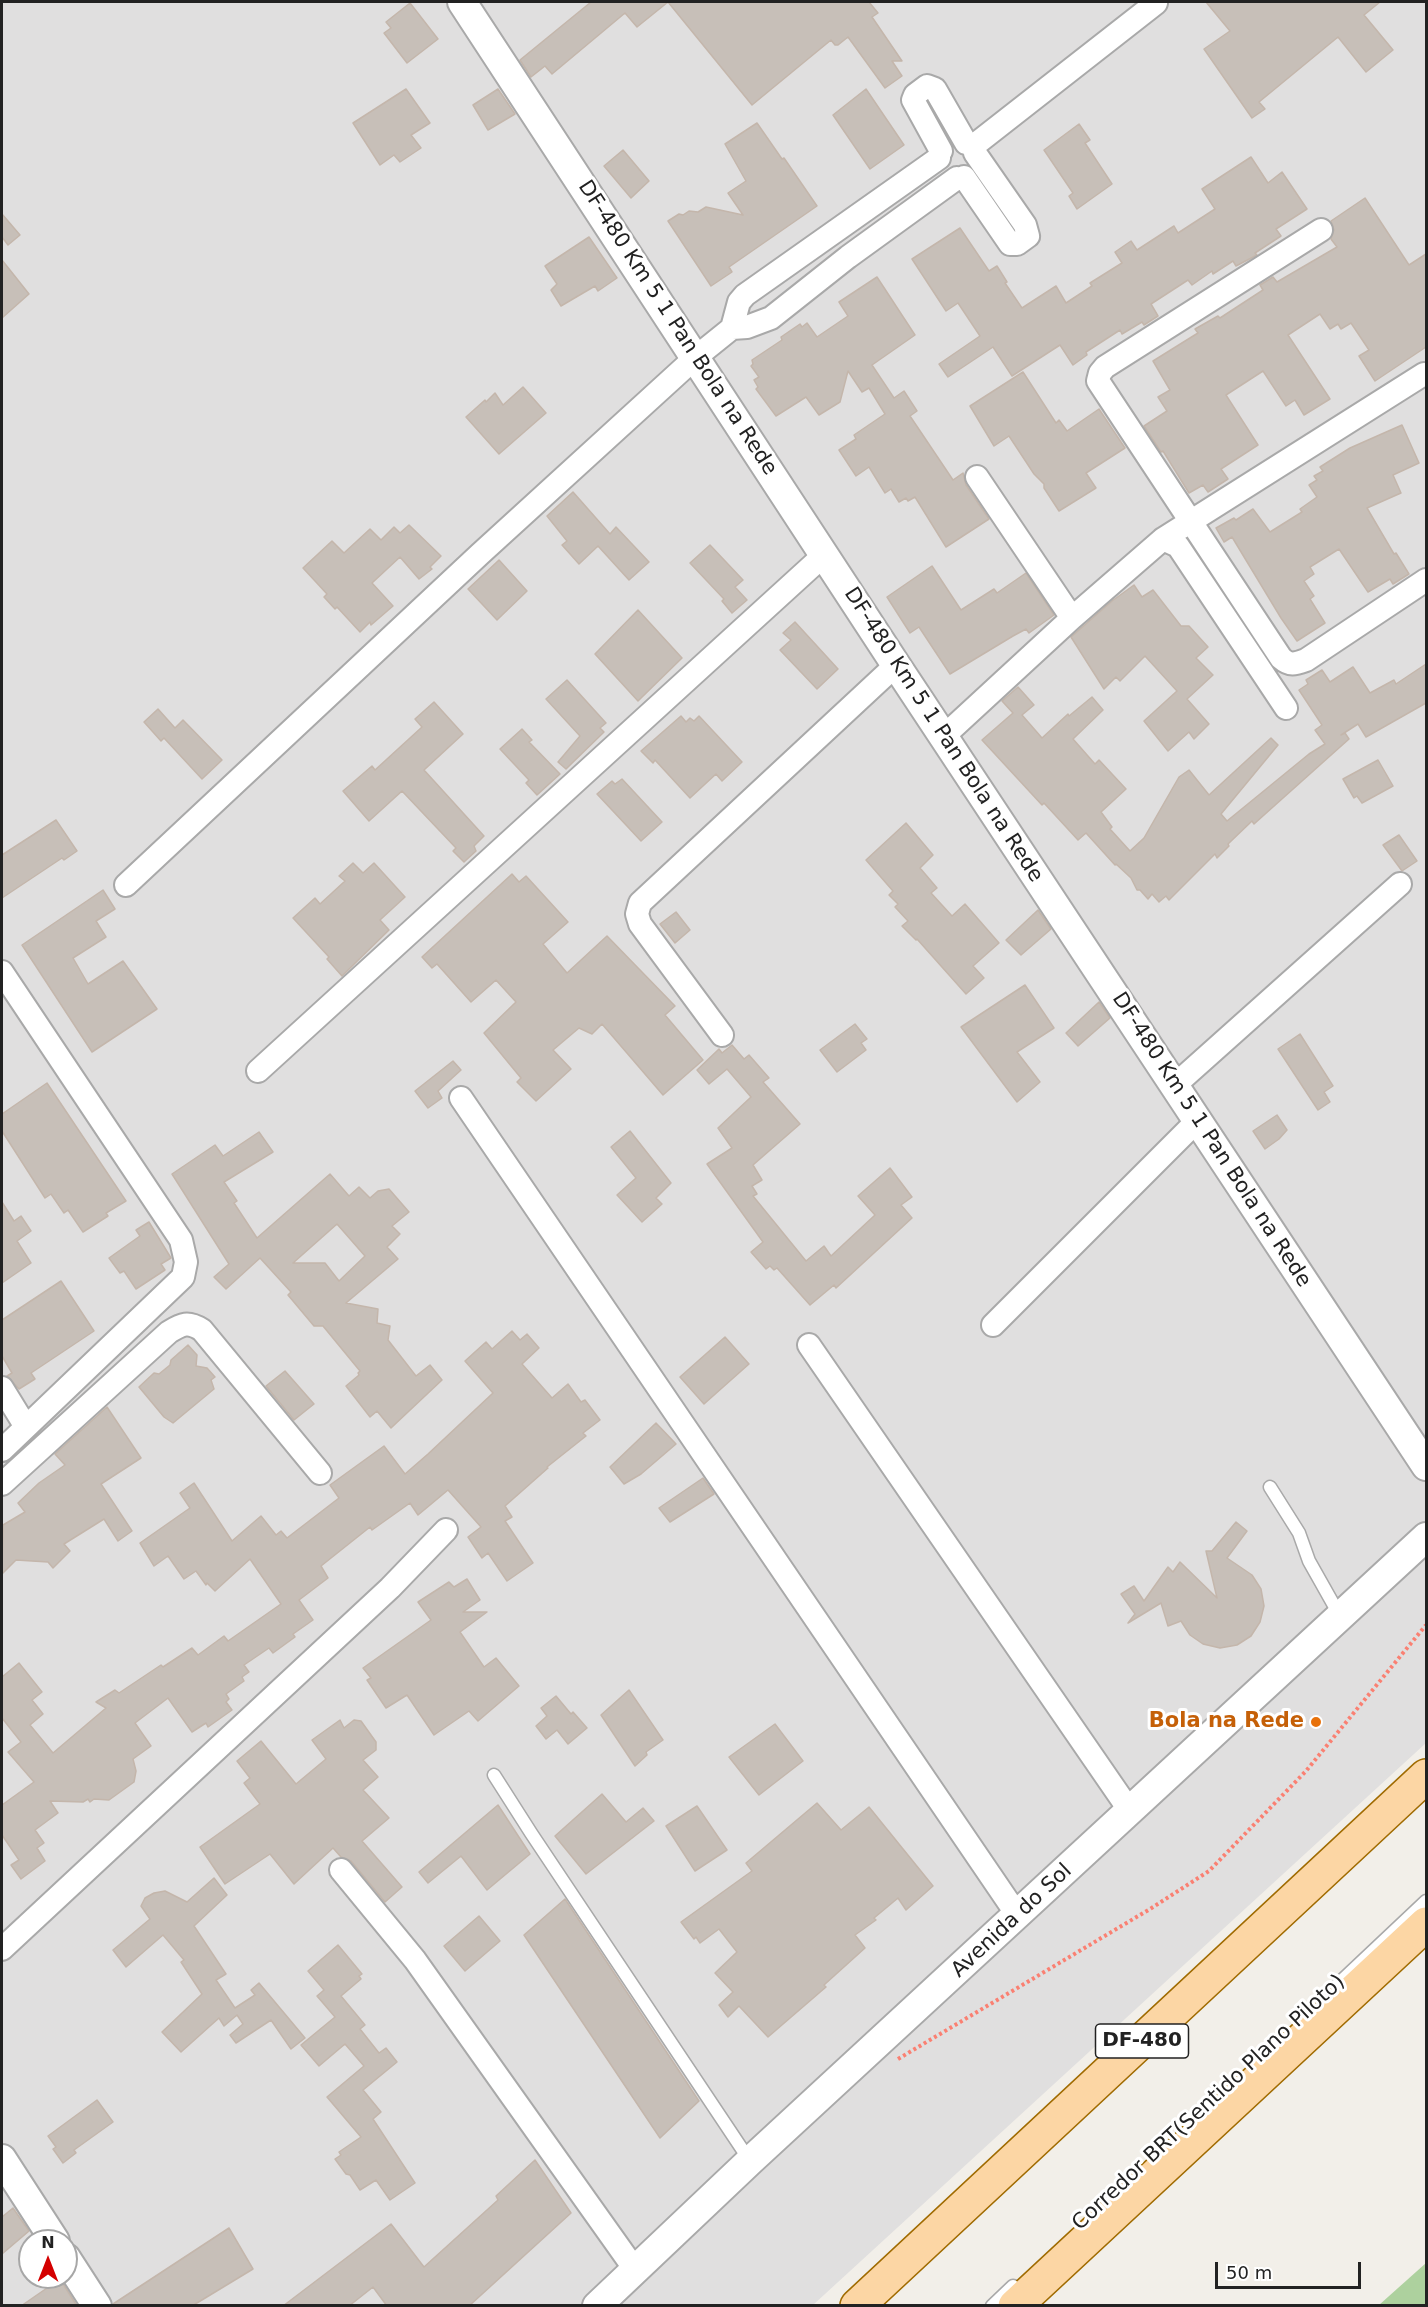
<!DOCTYPE html>
<style>
body{margin:0}
#map{position:relative;width:1428px;height:2307px;overflow:hidden;background:#f2efe9;font-family:"DejaVu Sans",sans-serif}
canvas{display:block}
.frame{position:absolute;inset:0;border:3px solid #222;pointer-events:none}
.north{position:absolute;left:18px;top:2229px;width:60px;height:60px;box-sizing:border-box;background:#fff;border:2px solid #a7a7a7;border-radius:50%;rotate:0deg;font-size:16px;font-weight:700;line-height:24px;text-align:center;color:#222}
.north::after{content:'';display:block;margin:auto;width:21px;height:27px;background:#d40000;clip-path:polygon(50% 0,100% 100%,50% 72%,0 100%)}
.scale{position:absolute;left:1215px;top:2262px;width:146px;height:27px;box-sizing:border-box;border:3px solid #222;border-top:0;padding-left:8px;font-size:18px;line-height:21px;white-space:nowrap;color:#222;-webkit-text-stroke:4px #fff;paint-order:stroke}
</style>
<div id="map">
<canvas width="1428" height="2307"></canvas>
<div class="frame"></div>
<div class="north">N</div>
<div class="scale">50 m</div>
</div>
<script>
const ctx = document.querySelector('canvas').getContext('2d');
ctx.lineJoin = 'round';
function fillPath(path, color) {
  ctx.fillStyle = color;
  ctx.fill(path, 'evenodd');
}
function stroke(path, color, width, dash) {
  ctx.strokeStyle = color;
  ctx.lineWidth = width;
  ctx.lineCap = dash ? 'butt' : 'round';
  ctx.setLineDash(dash || []);
  ctx.stroke(path);
}
function drawText(font, color, halo, rows, align = 'center') {
  ctx.font = font + ' "DejaVu Sans",sans-serif';
  ctx.lineWidth = 6;
  ctx.setLineDash([]);
  ctx.textBaseline = 'middle';
  ctx.strokeStyle = halo;
  ctx.fillStyle = color;
  for (const [text, x, y, turn = 0] of rows) {
    ctx.save();
    ctx.translate(x, y);
    ctx.rotate((+turn || 0) * Math.PI / 180);
    ctx.textAlign = isNaN(turn) ? turn : align;
    if (halo) ctx.strokeText(text, 0, 0);
    ctx.fillText(text, 0, 0);
    ctx.restore();
  }
}
fillPath(new Path2D(`
 M2 2H1426V1743L813 2305 2 2306ZM30 2241H66V2277H30Z`), '#e0dfdf');
fillPath(new Path2D(`
 M1426 2263V2305H1379Z`), '#add19e');
const building = new Path2D(`
 M591 2H869L878 13 872 17 902 61H892L902 76 885 88 848 37 838 45H835L831 40 752 105 668 2 637 27 625 13 552 74 545 66 531 77 520 60Z
 M1206 2H1380L1364 15 1393 50 1366 72 1338 37 1259 102 1265 109 1252 118 1204 49 1230 31Z
 M410 3 438 39 407 63 384 33 391 28 386 22Z
 M406 89 430 123 411 135 421 148 400 162 394 155 380 165 353 123Z
 M498 89 515 114 488 130 473 105Z
 M866 89 904 145 870 169 833 115Z
 M757 123 782 159 784 158 817 206 729 267 732 272 711 286 668 221 679 214 683 215 689 211 698 212 706 207 743 215 728 193 746 181 725 144Z
 M1079 124 1090 140 1085 143 1112 184 1077 209 1069 196 1073 193 1044 150Z
 M623 150 649 181 631 198 604 166Z
 M1251 157 1268 183 1282 172 1307 209 1276 229 1281 236 1255 253 1257 255 1236 266 1233 261 1213 274 1212 271 1192 285 1188 280 1151 304 1158 316 1144 325 1142 322 1122 334 1120 330 1086 352 1087 355 1073 365 1060 345 1012 376 993 347 948 377 939 364 980 336 958 303 946 311 912 259 960 228 989 271 997 266 1007 282 1005 283 1022 308 1056 286 1066 303 1092 286 1090 283 1122 263 1115 252 1131 241 1137 250 1174 226 1178 233 1215 209 1202 189Z
 M1365 198 1409 265 1426 254V347L1375 381 1359 356 1369 350 1351 323 1341 329 1338 324 1330 329 1320 314 1288 335 1330 399 1304 415 1295 400 1286 406 1263 371 1226 395 1258 445 1221 469 1228 479 1208 492 1203 485 1189 493 1163 451 1161 452 1144 426 1167 411 1158 397 1170 390 1153 361 1198 333 1195 329 1218 316 1220 318 1263 290 1260 285 1273 277 1277 282 1337 247 1331 239 1334 230 1331 221Z
 M2 214 20 235 8 245 2 237Z
 M589 237 617 278 598 291 595 286 561 306 551 290 557 284 545 266Z
 M2 260 29 294 2 318Z
 M877 277 915 335 872 365 894 398 904 391 917 411 910 416 953 480 963 473 966 485 989 519 946 547 915 497 908 501 906 498 899 502 891 489 885 493 869 467 856 476 839 450 856 439 854 435 885 414 869 388 862 392 848 371 840 402 819 415 806 397 776 416 756 389 758 387 754 380 759 377 751 366 753 364 752 360 782 340 781 337 800 324 802 327 807 323 817 337 848 316 839 302Z
 M1023 372 1056 423 1059 420 1067 431 1099 409 1125 448 1086 473 1096 488 1059 511 1044 488V484L1034 474 1009 436 994 446 970 406Z
 M523 387 546 413 499 454 466 417 485 400 486 402 495 393 503 405Z
 M1402 425 1419 463 1393 475 1401 493 1367 508 1394 554 1396 553 1409 574 1393 584 1390 579 1368 592 1339 549 1310 567 1314 574 1304 581 1314 596 1310 599 1325 623 1297 641 1281 618 1232 537 1224 542 1216 528 1234 518 1236 520 1253 509 1270 532 1302 512 1300 509 1317 497 1309 485 1317 480 1314 476 1323 471 1320 467 1350 448Z
 M573 492 610 534 616 527 649 562 629 580 598 546 579 564 562 545 567 541 547 516Z
 M409 525 441 556 430 567 432 569 419 579 400 557 372 583 393 606 371 625 370 622 360 632 337 607 335 609 324 597 327 594 303 568 332 541 344 553 370 529 381 540 394 527 400 533Z
 M710 545 743 580 735 587 747 600 732 613 722 601 724 599 690 563Z
 M499 560 527 591 497 620 468 589Z
 M932 566 961 610 994 589 997 593 1026 573 1054 615 1029 633 1026 629 1013 636 950 674 919 627 910 633 887 597Z
 M1134 585 1142 597 1153 590 1181 626H1189L1208 647 1196 658 1213 675 1187 699 1209 724 1194 739 1189 732 1168 751 1144 721 1177 691 1145 656 1120 681 1116 677 1104 689 1071 637 1112 601Z
 M638 610 682 658 638 701 595 654Z
 M795 622 838 669 817 689 780 650 791 640 783 633Z
 M1426 664V703L1366 737 1358 724 1341 735 1345 733 1349 739 1254 824 1252 821 1228 844 1229 846 1217 858 1215 854 1169 900 1166 896 1159 902 1152 894 1148 899 1140 890H1137L1131 878 1116 864 1115 865 1086 833 1078 840 1044 803 1042 805 982 740 1013 713 1002 701 1018 687 1034 705 1022 715 1042 738 1068 714 1069 716 1092 697 1103 710 1073 739 1095 764 1099 760 1126 789 1101 812 1112 827 1110 829 1130 851 1144 838 1179 777 1189 770 1209 795 1271 738 1278 745 1221 814 1227 821 1309 754 1325 744 1315 730 1322 725 1299 690 1308 684 1306 680 1322 670 1330 682 1353 667 1370 693 1394 680 1396 684Z
 M567 680 606 723 600 728 604 732 566 769 558 762 580 736 546 699Z
 M434 702 463 734 424 770 484 836 474 846 476 851 464 862 453 851 456 848 402 791 369 821 343 791 372 766 375 770 422 727 415 719Z
 M158 709 175 728 183 720 222 760 202 779 164 738 161 741 144 722Z
 M681 716 686 722 690 718 694 721 699 716 742 762 722 781 716 774 690 798 655 760 653 763 641 751Z
 M522 729 532 740 529 742 560 774 537 795 526 783 529 780 500 749Z
 M1378 760 1393 786 1362 803 1357 796 1354 798 1343 779Z
 M622 779 662 822 641 841 597 794 612 781 615 784Z
 M56 820 77 851 64 860 62 858 2 898V855Z
 M906 823 933 855 920 868 937 888 931 893 952 916 965 904 999 943 973 966 984 978 966 994 917 939 916 940 902 926 908 921 895 907 898 904 889 895 893 891 866 860Z
 M1399 835 1417 861 1402 871 1383 845Z
 M353 863 363 873 374 863 405 897 380 920 389 930 342 976 327 959 329 957 293 918 315 898 320 904 345 881 339 876Z
 M512 874 519 882 526 876 568 922 543 944 567 973 607 936 675 1006 665 1015 703 1060 663 1095 602 1024 592 1034 579 1028 553 1050 571 1069 536 1101 517 1082 521 1078 484 1033 516 1002 496 980 471 1002 437 964 432 968 422 957Z
 M103 890 115 909 96 921 106 937 73 958 88 984 123 961 157 1009 92 1052 22 945Z
 M1038 910 1051 929 1021 955 1006 940Z
 M676 912 690 930 675 943 660 924Z
 M1025 985 1054 1028 1017 1052 1040 1082 1017 1102 961 1027Z
 M1099 1002 1110 1018 1078 1046 1066 1033Z
 M855 1024 867 1039 861 1043 866 1050 837 1072 820 1050Z
 M1300 1034 1333 1086 1324 1092 1330 1102 1318 1110 1278 1049Z
 M732 1045 744 1059 749 1055 769 1078 763 1082 800 1124 753 1165 762 1180 752 1186 757 1194 753 1196 806 1261 824 1246 831 1256 875 1215 858 1196 890 1168 912 1197 901 1205 912 1218 836 1288 834 1285 810 1305 777 1268 774 1270 770 1266 766 1269 751 1252 763 1242 707 1164 732 1148 718 1128 751 1097 727 1069 709 1084 697 1070 719 1049 722 1053Z
 M453 1061 461 1070 438 1091 442 1098 428 1108 415 1091Z
 M47 1083 126 1201 106 1213 108 1216 83 1232 68 1210 64 1213 51 1194 45 1198 2 1131V1114Z
 M1277 1115 1287 1130 1279 1139 1265 1149 1253 1131Z
 M630 1131 671 1183 656 1198 662 1204 642 1222 617 1195 636 1178 611 1147Z
 M259 1132 273 1152 224 1182 237 1201 234 1203 257 1238 330 1174 349 1196 359 1187 370 1198 378 1191 389 1189 409 1212 392 1226 400 1234 387 1247 398 1259 346 1303 378 1309 377 1323 390 1326 388 1340 416 1376 430 1365 442 1380 391 1428 377 1411 370 1417 346 1386 359 1375 358 1373 360 1371 323 1326H314L288 1295 291 1292 260 1258 226 1289 214 1277 229 1264 172 1174 215 1145 223 1156ZM337 1224 365 1256 339 1281 325 1263H293Z
 M2 1202 14 1221 21 1216 31 1231 17 1241 31 1263 2 1283Z
 M149 1222 171 1258 161 1264 165 1270 136 1289 124 1271 120 1273 109 1258 140 1236 136 1230Z
 M61 1281 94 1331 31 1373 35 1379 19 1389 7 1376 12 1373 2 1356V1320Z
 M512 1331 520 1340 527 1334 539 1348 522 1364 552 1398 568 1384 581 1402 585 1400 600 1420 583 1433 586 1436 547 1467 548 1468 505 1506 512 1517 505 1521 533 1563 507 1581 488 1553 482 1558 468 1537 481 1527 448 1490 418 1515 410 1503 372 1530 370 1527 321 1566 328 1578 299 1600 313 1620 293 1634 295 1637 273 1653 269 1648 244 1665 249 1672 242 1677 244 1681 226 1694 229 1699 226 1702 232 1710 208 1727 206 1723 192 1732 168 1698 135 1723 151 1746 133 1759 136 1771 134 1782 109 1800 94 1799 90 1802 88 1799 83 1802 50 1801 58 1813 35 1830 44 1843 37 1848 45 1861 21 1879 11 1865 19 1860 2 1835V1805L34 1782 8 1752 21 1742 2 1718V1677L19 1663 42 1692 32 1700 43 1714 30 1725 53 1753 106 1708 96 1702 115 1690 119 1693 161 1665 163 1667 192 1648 198 1655 224 1636 228 1641 281 1604 250 1559 215 1591 207 1583 206 1585 196 1571 184 1579 168 1556 154 1566 140 1543 190 1508 180 1493 194 1483 232 1541 261 1516 276 1535 281 1531 287 1538 339 1498 330 1485 384 1446 405 1474 428 1454 493 1393 465 1361 486 1342 492 1349Z
 M725 1337 749 1364 704 1404 680 1377Z
 M188 1345 197 1355 196 1366 207 1368 215 1377 211 1380 214 1389 173 1423 164 1417 139 1387 154 1373 159 1374 170 1365 171 1360Z
 M285 1371 314 1404 294 1420 266 1386Z
 M107 1407 141 1458 101 1484 132 1531 118 1541 104 1519 64 1544 70 1551 53 1568 48 1562 16 1560 2 1574 3 1525 25 1512 18 1503 39 1483 65 1465 55 1454Z
 M656 1423 676 1444 641 1474 624 1484 610 1467Z
 M703 1478 714 1494 670 1522 659 1508Z
 M1236 1522 1247 1531 1227 1558 1252 1575 1261 1589 1264 1606 1260 1622 1251 1636 1237 1645 1220 1648 1203 1644 1190 1635 1181 1621 1168 1626 1161 1603 1128 1623 1135 1614 1121 1594 1134 1586 1144 1601 1168 1567 1173 1572 1180 1562 1217 1598 1206 1551H1212Z
 M467 1579 480 1600 463 1612H487L460 1632 484 1667 496 1658 519 1686 478 1721 469 1711 434 1735 407 1695 386 1708 367 1680 371 1678 363 1668 431 1620 418 1602 449 1582 454 1587Z
 M629 1690 663 1740 646 1752 647 1755 635 1766 601 1715Z
 M556 1696 571 1714 573 1712 587 1728 568 1744 557 1730 546 1739 536 1726 547 1716 541 1708Z
 M340 1720 344 1728 354 1720 361 1721 376 1742V1750L363 1760 378 1777 363 1790 389 1818 362 1841 402 1887 385 1902 351 1861 341 1857 333 1848 294 1884 270 1854 225 1884 200 1847 260 1804 244 1783 250 1778 237 1761 261 1741 296 1784 326 1759 312 1740Z
 M775 1724 803 1761 759 1795 729 1757Z
 M602 1794 626 1822 643 1808 654 1821 586 1874 555 1836Z
 M817 1803 841 1830 869 1807 933 1886 906 1910 898 1898 874 1918 876 1920 855 1935 865 1948 824 1985 826 1987 768 2037 739 2006 728 2017 719 2005 733 1992 715 1973 737 1952 719 1929 700 1943 696 1937 694 1939 681 1922 752 1871 746 1863Z
 M498 1805 530 1854 487 1890 461 1856 428 1883 419 1872Z
 M697 1806 727 1850 695 1871 666 1826Z
 M214 1878 227 1895 194 1926 226 1974 216 1980 235 2008 255 1995 251 1990 259 1983 305 2038 291 2049 271 2020 236 2043 230 2035 243 2024 237 2015 224 2026 219 2018 181 2052 162 2032 202 1994 181 1962 184 1960 163 1935 126 1967 113 1950 150 1919 141 1906 145 1898 154 1893 165 1891 187 1902Z
 M565 1899 699 2101 660 2138 524 1935Z
 M479 1916 500 1941 465 1971 444 1946Z
 M338 1945 362 1974 359 1976 361 1979 341 1996 365 2025 360 2029 379 2053 386 2048 397 2062 363 2090 381 2112 373 2119 415 2183 390 2200 376 2180 360 2190 350 2175 346 2174 335 2159 341 2155 339 2152 361 2137 327 2097 364 2066 345 2044 319 2066 301 2045 335 2017 317 1996 324 1990 308 1971Z
 M97 2100 113 2122 74 2150 76 2153 63 2163 53 2149 56 2147 48 2136Z
 M535 2160 571 2213 469 2306H387L373 2287 349 2306H283L391 2224 424 2267 498 2200 496 2196Z
 M13 2208 29 2231 2 2254V2217Z
 M229 2228 253 2269 192 2306H113V2304Z
 M60 2279 77 2306H21Z`);
fillPath(building, '#c7bfb8');
stroke(building, '#c4b6ab', 1.5);
const service = new Path2D(`
 M1270 1487 1299 1533 1309 1561 1340 1616
 M494 1775 531 1833 750 2161
 M1338 1984 1426 1901
 M992 2306 1013 2286`);
const minor = new Path2D(`
 M972 147 1156 3
 M941 151 913 100 915 95 927 86 935 89 966 143
 M964 177 1010 244H1017L1028 236 1025 225 975 153
 M1321 230 1105 367 1100 373 1098 381 1281 658C1290 666 1295 664 1306 660L1426 580
 M732 328 739 302 745 295 939 158
 M977 477 1072 618
 M1163 539 1178 546 1286 708
 M944 736 1072 618 1163 539 1424 374
 M126 885 480 554 696 357 732 328 747 327 771 318 848 257 957 178
 M2 972 181 1240 186 1262 183 1277 2 1450
 M722 1035 640 924 637 914 640 903 896 665
 M258 1071 824 555
 M1175 1085 1400 884
 M461 1098 1018 1916
 M993 1325 1198 1120
 M809 1345 1130 1811
 M2 1388 26 1427
 M2 1484 169 1332C182 1324 188 1321 202 1330L320 1473
 M341 1870 415 1960 636 2271
 M2 1949 390 1588 446 1530`);
const tertiary = new Path2D(`
 M462 2 896 665 1426 1466
 M2 2159 55 2241
 M66 2258 97 2306
 M597 2306 750 2161 1426 1537`);
const primary = new Path2D(`
 M857 2306 1426 1776
 M1015 2306 1426 1924`);
stroke(service, '#a9a9a9', 15);
stroke(minor, '#a9a9a9', 26);
stroke(tertiary, '#a9a9a9', 32);
stroke(primary, '#a06b00', 36);
stroke(new Path2D(`
 M898 2059 1150 1909 1209 1871 1306 1771 1426 1625`), '#fa8072', 4, [3, 3]);
stroke(service, '#fff', 12);
stroke(minor, '#fff', 22);
stroke(tertiary, '#fff', 28);
stroke(primary, '#fcd6a4', 33);
for (const [x, y, r, color] of [
 [1316,1722,6,"#e8710a"]
]) {
  const dot = new Path2D();
  dot.arc(x, y, r, 0, 2 * Math.PI);
  ctx.fillStyle = color;
  ctx.fill(dot);
  stroke(dot, '#fff', 2);
}
for (const [x, y, w] of [
 [1142,2041,93]
]) {
  const box = new Path2D();
  box.roundRect(x - w / 2, y - 17, w, 34, 4.5);
  ctx.fillStyle = '#fff';
  ctx.fill(box);
  stroke(box, '#222', 1.5);
}
drawText('bold 20px', '#222', null, [
 ["DF-480",1142,2041]
]);
drawText('21px', '#222', '#fff', [
 ["DF-480 Km 5 1 Pan Bola na Rede",677,328,57],
 ["DF-480 Km 5 1 Pan Bola na Rede",943,735,57],
 ["DF-480 Km 5 1 Pan Bola na Rede",1211,1140,57],
 ["Avenida do Sol",1012,1921,-43],
 ["Corredor BRT(Sentido Plano Piloto)",1209,2103,-43]
]);
drawText('bold 21px', '#c56008', '#fff', [
 ["Bola na Rede",1304,1722]
], 'right');
</script>
